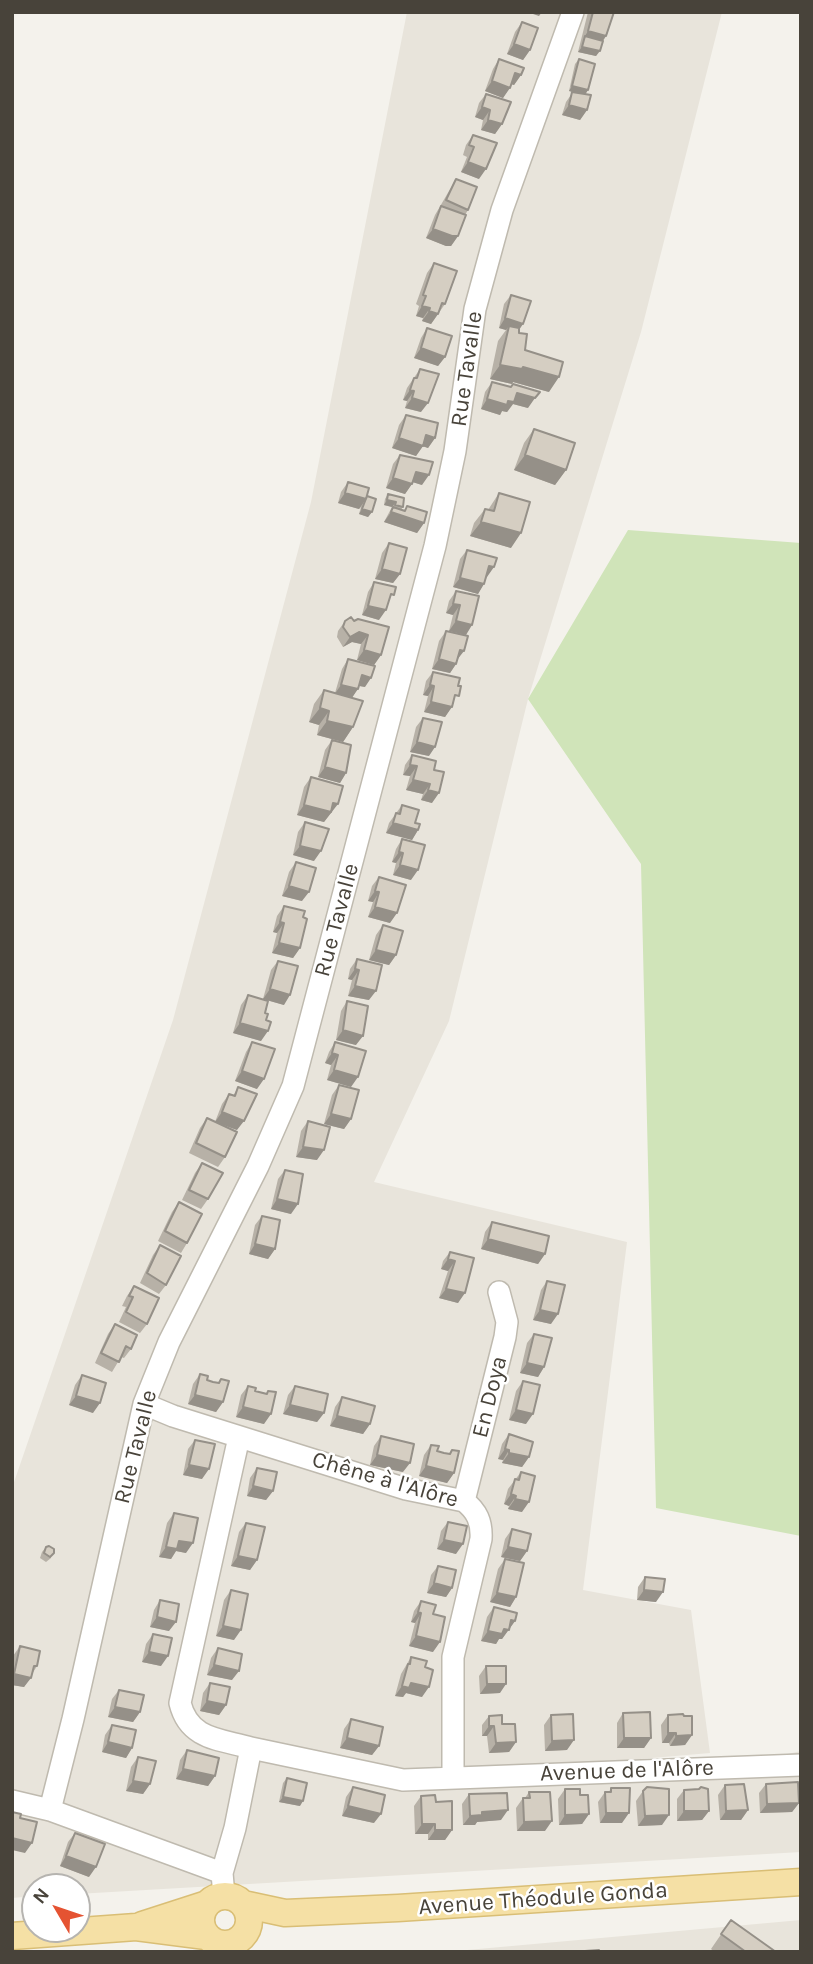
<!DOCTYPE html>
<meta charset="utf-8">
<style>
body{margin:0}
#map{position:relative;width:813px;height:1964px;overflow:hidden;background:#f4f2ec;font-family:Karla,sans-serif}
canvas{display:block}
.frame{position:absolute;inset:0;border:14px solid #48433a;pointer-events:none}
.north{position:absolute;left:21px;top:1873px;width:70px;height:70px;box-sizing:border-box;background:#fff;border:2px solid #b6b4b0;border-radius:50%;rotate:309deg;font-size:19px;font-weight:700;line-height:28px;text-align:center;color:#48433a}
.north::after{content:'';display:block;margin:auto;width:24px;height:32px;background:#e55332;clip-path:polygon(50% 0,100% 100%,50% 72%,0 100%)}
</style>
<div id="map">
<canvas width="813" height="1964"></canvas>
<div class="frame"></div>
<div class="north">N</div>
</div>
<script>
const ctx = document.querySelector('canvas').getContext('2d');
ctx.lineJoin = 'round';
function fillPath(path, color) {
  ctx.fillStyle = color;
  ctx.fill(path, 'evenodd');
}
function stroke(path, color, width, dash) {
  ctx.strokeStyle = color;
  ctx.lineWidth = width;
  ctx.lineCap = dash ? 'butt' : 'round';
  ctx.setLineDash(dash || []);
  ctx.stroke(path);
}
function drawText(font, color, halo, rows, align = 'center') {
  ctx.font = font + ' Karla,sans-serif';
  ctx.lineWidth = 5;
  ctx.setLineDash([]);
  ctx.textBaseline = 'middle';
  ctx.strokeStyle = halo;
  ctx.fillStyle = color;
  for (const [text, x, y, turn = 0] of rows) {
    ctx.save();
    ctx.translate(x, y);
    ctx.rotate((+turn || 0) * Math.PI / 180);
    ctx.textAlign = isNaN(turn) ? turn : align;
    if (halo) ctx.strokeText(text, 0, 0);
    ctx.fillText(text, 0, 0);
    ctx.restore();
  }
}
fillPath(new Path2D(`
 M407 12H722L641 332 528 699 449 1021 374 1182 627 1242 583 1590 691 1610 710 1753 419 1778 697 1774 801 1751V1852L77 1894V1887H35V1896L12 1898V1808L217 1861 12 1795V1488L173 1020 311 502Z
 M801 1920V1952H445Z`), '#e8e4db');
fillPath(new Path2D(`
 M628 530 801 543V1536L656 1508 641 864 528 699Z`), '#d0e4b9');
const minor = new Path2D(`
 M144 1404 173 1416 406 1489 464 1501C477 1511 482 1522 481 1539L453 1657V1777
 M239 1437 180 1703C189 1740 220 1739 251 1748
 M464 1501 505 1337 507 1322 499 1292
 M12 1801 50 1810 222 1873
 M50 1810 73 1719 144 1404 169 1342 258 1166 293 1086 435 546 455 451 475 309 502 210 573 12
 M224 1896 222 1873 235 1828 251 1748 403 1780 801 1765
 M230 1944V1952`);
const major = new Path2D(`
 M201 1920a24 24 0 1 1 48 0a24 24 0 1 1-48 0Z
 M243 1904 285 1913 398 1908 801 1882
 M142 1925 207 1904
 M12 1936 136 1927 206 1936`);
stroke(minor, '#bfbaaf', 24);
stroke(major, '#d9be75', 29);
stroke(minor, '#fff', 21);
stroke(major, '#f5e0a5', 26);
fillPath(new Path2D(`
 M588 12H614L606 36 603 41 596 56 578 52Z
 M522 22 530 50 523 60 507 54 515 32Z
 M499 59 521 75 514 85 511 84 503 98 485 91 493 69Z
 M579 59 587 110 580 120 562 115 566 102 573 92 569 91 575 64Z
 M486 94 502 124 495 134 481 130 483 120 475 117 479 103Z
 M473 135 479 179 461 172 467 157 463 155 466 145Z
 M456 179 468 210 465 215 458 236 451 246H446L426 238 435 215Z
 M434 263 445 304 431 324 422 321 423 318 416 316 419 306 416 304 427 273Z
 M511 295 519 333 525 350 549 392 513 382 512 384 490 379 498 341 506 330 499 328 504 304Z
 M427 328 445 357 438 366 414 358 421 338Z
 M420 369 421 412 405 408 407 401 403 400 407 388Z
 M492 382 510 387 513 384 528 408 513 404 507 412 502 411 500 415 481 409 485 392Z
 M406 415 435 438 428 448 423 446 416 456 392 448 399 425Z
 M534 429 566 470 555 485 514 470 524 443Z
 M400 455 422 485 413 482 405 494 386 488 393 464Z
 M348 482 367 496 372 512 368 517 359 514 361 507 359 509 338 503 341 492Z
 M499 493 511 548 470 536 474 523 485 509 488 510Z
 M388 494 403 507 401 510 404 511 407 506 424 523 417 533 384 522 392 507 384 505 385 499Z
 M389 543 400 574 393 583 375 579 382 553Z
 M467 550 487 577 478 594 453 587 460 559Z
 M374 582 379 620 362 615 368 592Z
 M456 591 466 635 449 631 453 615 446 613 449 601Z
 M358 619 381 655 374 665 357 660 361 644 352 642 343 647 337 637 338 631 345 621H354Z
 M446 631 457 660 456 664 450 673 432 669 439 641Z
 M348 659 365 687 359 686 352 698 353 727 343 742 317 735 319 725 309 722 314 704 324 690 335 693 342 669Z
 M433 672 453 704 445 717 424 712 428 696 423 695 426 681Z
 M423 718 429 756 410 752 416 727Z
 M332 740 346 773 340 783 318 777 325 750Z
 M412 755 434 770 432 803 421 800 423 794 406 790 410 776 403 775 405 765Z
 M311 777 331 814H330L324 822 297 815 304 787Z
 M402 805 418 830 412 840 386 833 389 823Z
 M305 822 314 861 293 855 298 832Z
 M402 839 411 880 393 875 396 863 392 862 396 849Z
 M296 862 302 901 282 896 289 872Z
 M379 877 390 923 368 917 373 902 368 901 372 886Z
 M284 906 303 917 300 948 293 958 272 953 277 933 273 932 277 916Z
 M383 925 396 955 389 965 369 960 376 935Z
 M357 959 369 1000 348 996 352 980 348 979 350 969Z
 M278 961 284 1005 263 999 271 970Z
 M248 995 265 1013 266 1020 261 1041 233 1033 241 1005Z
 M347 1001 356 1045 336 1040 341 1011Z
 M252 1042 257 1089 235 1081 246 1052Z
 M335 1042 351 1087 327 1080 331 1065 325 1063 329 1052Z
 M339 1085 351 1119 344 1129 324 1124 332 1095Z
 M238 1087 237 1130 215 1122 222 1104 229 1094 233 1096Z
 M207 1118 225 1157 218 1167 189 1153 200 1128Z
 M308 1121 317 1160 296 1157 301 1131Z
 M202 1163 208 1199 201 1209 182 1200 195 1173Z
 M285 1170 291 1214 271 1209 278 1179Z
 M179 1202 187 1243 181 1253 158 1241 172 1212Z
 M262 1216 275 1249 268 1259 249 1254 255 1225Z
 M492 1222 545 1254 538 1264 481 1249 485 1232Z
 M160 1245 166 1285 159 1294 140 1283 153 1255Z
 M450 1252 474 1258 458 1303 439 1298 448 1271 441 1269 443 1261Z
 M547 1281 551 1324 533 1320 541 1290Z
 M134 1286 147 1324 140 1333 119 1322 126 1307 122 1306 127 1296Z
 M115 1324 131 1349 124 1358 121 1357 112 1372 95 1363 108 1334Z
 M534 1334 544 1367 538 1377 520 1373 527 1343Z
 M200 1374 207 1380 218 1383 221 1379 223 1402 216 1412 188 1404 193 1384Z
 M82 1375 93 1413 69 1405 75 1385Z
 M523 1381 526 1424 509 1420 516 1391Z
 M248 1386 255 1391 266 1394 268 1391 264 1424 236 1417 241 1395Z
 M295 1386 324 1413 317 1422 283 1414 288 1395Z
 M342 1397 370 1424 363 1434 330 1426 335 1407Z
 M509 1434 529 1457 522 1467 502 1463 503 1460 498 1459 502 1444Z
 M381 1436 403 1472 370 1465 374 1446Z
 M195 1440 202 1479 183 1475 188 1449Z
 M431 1445 437 1451 449 1454 452 1450 454 1473 447 1483 419 1476 424 1455Z
 M257 1468 273 1491 266 1500 247 1496 250 1478Z
 M521 1472 522 1512 508 1509 509 1506 504 1504 508 1489Z
 M174 1513 186 1553 176 1551 171 1559 159 1557 167 1523Z
 M448 1522 456 1554 437 1549 441 1531Z
 M246 1523 257 1560 250 1570 231 1566 239 1532Z
 M512 1529 527 1551 520 1561 501 1557 505 1539Z
 M46 1547 51 1558 46 1562 40 1558 42 1552Z
 M505 1559 516 1597 510 1607 490 1602 498 1569Z
 M438 1566 452 1588 446 1597 427 1593 431 1575Z
 M645 1577 656 1602 637 1600 638 1587Z
 M231 1590 234 1640 216 1636 224 1600Z
 M160 1600 169 1631 150 1627 154 1610Z
 M421 1601 433 1614V1652L409 1646 415 1623 411 1622 414 1611Z
 M494 1607 515 1621 502 1639H499L496 1644 481 1641 487 1617Z
 M153 1634 161 1666 142 1662 146 1644Z
 M20 1646 37 1666 24 1687 12 1685V1661L13 1656Z
 M218 1648 232 1680 207 1675 211 1658Z
 M411 1657 425 1667 422 1697 406 1693 403 1697 395 1696 401 1674Z
 M486 1666 500 1693 480 1694 479 1676Z
 M210 1683 226 1705 219 1715 200 1711 203 1693Z
 M119 1690 140 1712 133 1722 108 1717 112 1699Z
 M623 1713 651 1738 644 1748H617V1723Z
 M551 1715 567 1750 545 1751 544 1725Z
 M668 1715 684 1716 692 1735 685 1745 670 1746 669 1743H662L661 1725Z
 M489 1716 516 1742 509 1752 489 1753 487 1736H482V1725Z
 M351 1719 379 1746 372 1755 340 1748 344 1729Z
 M112 1725 132 1748 126 1758 102 1752 105 1735Z
 M187 1750 215 1776 208 1786 176 1779 180 1760Z
 M138 1757 150 1784 143 1794 126 1791 131 1767Z
 M287 1778 300 1806 279 1802 283 1783Z
 M766 1784 799 1803 792 1812 760 1813 759 1793Z
 M725 1785 748 1810 741 1820H720L718 1795Z
 M353 1787 374 1823 342 1816 346 1797Z
 M611 1788 622 1823H600L598 1802 605 1792H609Z
 M565 1789 580 1795 589 1814 582 1824 559 1825 558 1799Z
 M684 1790 709 1811 702 1820 677 1821V1799Z
 M643 1791 662 1825 638 1826 636 1801Z
 M529 1792 545 1831H517L516 1808 523 1798H525Z
 M469 1794 501 1820 477 1822 475 1825H463L462 1804Z
 M421 1796 436 1802 452 1830 445 1840H428V1834H415L414 1806Z
 M75 1833 89 1877 60 1866 68 1842Z
 M731 1920 776 1952H715L711 1949Z`), '#b7b1a7');
fillPath(new Path2D(`
 M527 12H542L539 16Z
 M588 31 606 36 599 46 585 36Z
 M514 44 530 50 523 60 507 54Z
 M582 47 600 51 596 56 578 52Z
 M515 73 521 75 514 85 508 83Z
 M492 81 510 88 503 98 485 91Z
 M572 86 588 90 585 95 569 91Z
 M569 105 587 110 580 120 562 115Z
 M482 107 490 110 483 120 475 117Z
 M488 120 502 124 495 134 481 130Z
 M468 162 486 169 479 179 461 172Z
 M433 229 458 236 451 246H446L426 238Z
 M422 306 430 308 423 318 416 316Z
 M429 311 438 314 431 324 422 321Z
 M505 318 523 324 517 333 509 326 506 330 499 328Z
 M421 348 445 357 438 366 414 358Z
 M500 365 523 367 559 377 549 392 513 382 512 384 490 379Z
 M410 390 414 391 407 401 403 400Z
 M517 393 535 398 528 408 513 404 507 412 502 411 500 415 481 409 487 399 508 401Z
 M412 398 428 403 421 412 405 408Z
 M426 435 435 438 428 448 419 445 423 446 416 456 392 448 399 438Z
 M525 455 566 470 555 485 514 470Z
 M416 472 429 475 422 485 409 481Z
 M393 478 412 484 405 494 386 488Z
 M345 493 366 499 359 509 338 503Z
 M387 500 396 502 392 507 384 505Z
 M362 509 372 512 368 517 359 514Z
 M391 512 424 523 417 533 384 522Z
 M481 522 521 533 511 548 470 536Z
 M489 566 494 567 487 577 482 576Z
 M382 569 400 574 393 583 375 579Z
 M460 578 484 584 478 594 453 587Z
 M453 604 460 605 453 615 446 613Z
 M368 606 386 610 379 620 362 615Z
 M456 621 472 625 466 635 449 631Z
 M359 632 368 635 361 644 352 642 343 647 350 637Z
 M364 650 381 655 374 665 357 660Z
 M460 650 464 651 457 660Z
 M439 659 456 664 450 673 432 669Z
 M362 675 371 678 365 687 355 685Z
 M341 685 358 689 351 699 334 695Z
 M430 685 434 686 428 696 423 695Z
 M431 702 452 707 445 717 424 712Z
 M320 708 329 711 319 725 309 722Z
 M327 721 353 727 343 742 317 735Z
 M417 742 435 747 429 756 410 752Z
 M410 765 417 766 410 776 403 775Z
 M325 767 346 773 340 783 318 777Z
 M413 780 430 784 423 794 406 790Z
 M428 790 439 793 432 803 421 800Z
 M333 803 338 804 324 822 297 815 304 805Z
 M393 823 418 830 412 840 386 833Z
 M300 846 321 851 314 861 293 855Z
 M399 852 403 853 396 863 392 862Z
 M400 865 418 870 411 880 393 875Z
 M289 886 309 892 302 901 282 896Z
 M375 891 379 892 373 902 368 901Z
 M375 907 397 913 390 923 368 917Z
 M280 922 284 923 277 933 273 932Z
 M279 943 300 948 293 958 272 953Z
 M376 950 396 955 389 965 369 960Z
 M355 969 359 970 352 980 348 979Z
 M355 986 376 991 369 1000 348 996Z
 M270 989 290 995 284 1005 263 999Z
 M240 1023 268 1031 261 1041 233 1033Z
 M343 1030 363 1036 356 1045 336 1040Z
 M332 1053 338 1055 331 1065 325 1063Z
 M334 1070 358 1077 351 1087 327 1080Z
 M242 1071 264 1079 257 1089 235 1081Z
 M222 1112 244 1121 237 1130 215 1122Z
 M331 1114 351 1119 344 1129 324 1124Z
 M303 1147 324 1150 317 1160 296 1157Z
 M277 1199 298 1204 291 1214 271 1209Z
 M488 1239 545 1254 538 1264 481 1249Z
 M255 1244 275 1249 268 1259 249 1254Z
 M448 1259 455 1261 448 1271 441 1269Z
 M446 1289 465 1293 458 1303 439 1298Z
 M540 1310 558 1314 551 1324 533 1320Z
 M527 1363 544 1367 538 1377 520 1373Z
 M195 1395 223 1402 216 1412 188 1404Z
 M76 1396 100 1403 93 1413 69 1405Z
 M290 1405 324 1413 317 1422 283 1414Z
 M243 1407 271 1414 264 1424 236 1417Z
 M516 1410 533 1414 526 1424 509 1420Z
 M337 1416 370 1424 363 1434 330 1426Z
 M505 1449 509 1450 503 1460 498 1459Z
 M509 1453 529 1457 522 1467 502 1463Z
 M377 1455 410 1463 403 1472 370 1465Z
 M189 1465 209 1469 202 1479 183 1475Z
 M426 1466 454 1473 447 1483 419 1476Z
 M253 1486 273 1491 266 1500 247 1496Z
 M511 1494 516 1496 509 1506 504 1504Z
 M515 1499 529 1502 522 1512 508 1509Z
 M444 1540 463 1544 456 1554 437 1549Z
 M179 1541 193 1543 186 1553 176 1551 171 1559 159 1557 166 1547Z
 M508 1547 527 1551 520 1561 501 1557Z
 M238 1556 257 1560 250 1570 231 1566Z
 M434 1583 452 1588 446 1597 427 1593Z
 M644 1590 663 1592 656 1602 637 1600Z
 M497 1593 516 1597 510 1607 490 1602Z
 M418 1612 421 1613 415 1623 411 1622Z
 M157 1617 176 1622 169 1631 150 1627Z
 M511 1620 515 1621 502 1639H499L496 1644 481 1641 488 1631Z
 M223 1626 241 1630 234 1640 216 1636Z
 M416 1636 440 1642 433 1652 409 1646Z
 M149 1652 168 1656 161 1666 142 1662Z
 M214 1665 239 1671 232 1680 207 1675Z
 M14 1674 31 1678 24 1687 12 1685V1676Z
 M411 1683 429 1687 422 1697 406 1693 403 1697 395 1696 402 1686Z
 M487 1684H506L500 1693 480 1694Z
 M207 1701 226 1705 219 1715 200 1711Z
 M115 1707 140 1712 133 1722 108 1717Z
 M489 1726H494L487 1736H482Z
 M668 1733H676L669 1743H662Z
 M692 1735 685 1745 670 1746 676 1736Z
 M347 1738 379 1746 372 1755 340 1748Z
 M624 1738H651L644 1748H617Z
 M574 1740 567 1750 545 1751 552 1741Z
 M108 1742 132 1748 126 1758 102 1752Z
 M516 1742 509 1752 489 1753 496 1743Z
 M183 1769 215 1776 208 1786 176 1779Z
 M133 1781 150 1784 143 1794 126 1791Z
 M283 1797 303 1801 300 1806 279 1802Z
 M799 1803 792 1812 760 1813 767 1804Z
 M348 1806 381 1814 374 1823 342 1816Z
 M508 1810 501 1820 477 1822 475 1825H463L470 1816 482 1812Z
 M748 1810 741 1820H720L726 1811Z
 M684 1811H709L702 1820 677 1821Z
 M606 1813H629L622 1823H600Z
 M589 1814 582 1824 559 1825 565 1815Z
 M669 1815 662 1825 638 1826 645 1816Z
 M552 1821 545 1831H517L524 1822Z
 M422 1824H435L428 1834H415Z
 M435 1830H452L445 1840H428Z
 M12 1838 32 1843 25 1853 12 1850Z
 M66 1856 96 1867 89 1877 60 1866Z`), '#959088');
const building = new Path2D(`
 M593 12H614L606 36 588 31Z
 M522 22 538 28 530 50 514 44Z
 M585 36 603 41 600 51 582 47Z
 M499 59 524 68 521 75 515 73 510 88 492 81Z
 M579 59 595 64 588 90 572 86Z
 M572 92 591 95 587 110 569 105Z
 M486 94 511 102 502 124 488 120 490 110 482 107Z
 M473 135 497 143 486 169 468 162 474 147 469 145Z
 M456 179 477 187 468 210 446 200Z
 M441 206 466 215 458 236H452L433 229Z
 M434 263 457 271 445 304 442 303 438 314 429 311 430 308 422 306 426 296 423 295Z
 M511 295 531 301 523 324 505 318Z
 M509 326 519 328V333L527 334 525 350 563 362 559 377 523 367 522 369 500 365Z
 M427 328 452 336 445 357 421 348Z
 M420 369 439 374 428 403 412 398 414 391 410 390 414 378H417Z
 M492 382 511 387 513 384 540 392 535 398 517 393 514 402 508 401 507 405 487 399Z
 M406 415 438 423 435 438 426 435 423 446 399 438Z
 M534 429 575 443 566 470 525 455Z
 M400 455 433 462 429 475 416 472 412 484 393 478Z
 M348 482 369 488 366 499 345 493Z
 M499 493 530 502 521 533 481 522 485 509 494 511Z
 M388 494 404 498 403 507 395 505 396 502 387 500Z
 M367 496 376 499 372 512 362 509Z
 M407 506 427 512 424 523 391 512 393 507 405 511Z
 M389 543 407 548 400 574 382 569Z
 M467 550 497 558 494 567 489 566 484 584 460 578Z
 M374 582 396 587 394 595 391 594 386 610 368 606Z
 M456 591 479 596 472 625 456 621 460 605 453 604Z
 M351 617 354 621 358 619 389 627 381 655 364 650 368 635 359 632 350 637 343 627 345 621Z
 M446 631 468 636 464 651 460 650 456 664 439 659Z
 M348 659 375 666 371 678 362 675 358 689 341 685Z
 M433 672 460 678 458 686H461L459 696 455 695 452 707 431 702 434 686 430 685Z
 M324 690 363 701 353 727 327 721 329 711 320 708Z
 M423 718 442 722 435 747 417 742Z
 M332 740 351 745 346 773 325 767Z
 M412 755 436 761 434 770 444 772 439 793 428 790 430 784 413 780 417 766 410 765Z
 M311 777 343 786 338 804 333 803 331 812 304 805Z
 M402 805 419 810 415 823 420 824 418 830 393 823 396 813 400 814Z
 M305 822 329 829 321 851 300 846Z
 M402 839 425 845 418 870 400 865 403 853 399 852Z
 M296 862 316 868 309 892 289 886Z
 M379 877 406 885 397 913 375 907 379 892 375 891Z
 M284 906 305 911 303 917 307 919 300 948 279 943 284 923 280 922Z
 M383 925 403 931 396 955 376 950Z
 M357 959 382 965 376 991 355 986 359 970 355 969Z
 M278 961 298 966 290 995 270 989Z
 M248 995 268 1001 265 1013 268 1014 266 1020 271 1022 268 1031 240 1023Z
 M347 1001 368 1006 363 1036 343 1030Z
 M252 1042 275 1049 264 1079 242 1071Z
 M335 1042 366 1051 358 1077 334 1070 338 1055 332 1053Z
 M339 1085 359 1090 351 1119 331 1114Z
 M238 1087 257 1094 244 1121 222 1112 229 1094 235 1096Z
 M207 1118 237 1132 225 1157 196 1143Z
 M308 1121 330 1127 324 1150 303 1147Z
 M202 1163 223 1173 208 1199 189 1190Z
 M285 1170 303 1174 298 1204 277 1199Z
 M179 1202 202 1214 187 1243 165 1231Z
 M262 1216 280 1220 275 1249 255 1244Z
 M492 1222 549 1236 545 1254 488 1239Z
 M160 1245 181 1256 166 1285 147 1273Z
 M450 1252 474 1258 465 1293 446 1289 455 1261 448 1259Z
 M547 1281 565 1285 558 1314 540 1310Z
 M134 1286 159 1298 147 1324 126 1312 133 1297 129 1296Z
 M115 1324 137 1335 131 1349 126 1346 119 1362 101 1353Z
 M534 1334 552 1338 544 1367 527 1363Z
 M200 1374 208 1376 207 1380 213 1382 219 1383 221 1379 229 1381 223 1402 195 1395Z
 M82 1375 106 1383 100 1403 76 1396Z
 M523 1381 540 1385 533 1414 516 1410Z
 M248 1386 256 1388 255 1391 267 1394 268 1391 276 1392 271 1414 243 1407Z
 M295 1386 328 1394 324 1413 290 1405Z
 M342 1397 375 1406 370 1424 337 1416Z
 M509 1434 533 1442 529 1457 509 1453V1450L505 1449Z
 M381 1436 414 1444 410 1463 377 1455Z
 M195 1440 215 1444 209 1469 189 1465Z
 M431 1445 439 1446 437 1451 444 1453 450 1454 452 1450 459 1451 454 1473 426 1466Z
 M257 1468 277 1472 273 1491 253 1486Z
 M521 1472 535 1476 529 1502 515 1499 516 1496 511 1494 515 1479 519 1480Z
 M174 1513 198 1518 193 1543 179 1541 177 1549 166 1547Z
 M448 1522 467 1526 463 1544 444 1540Z
 M246 1523 265 1527 257 1560 238 1556Z
 M512 1529 531 1534 527 1551 508 1547Z
 M49 1546 54 1549V1553L50 1557 44 1553 46 1547Z
 M505 1559 524 1563 516 1597 497 1593Z
 M438 1566 456 1570 452 1588 434 1583Z
 M645 1577 665 1579 663 1592 644 1590Z
 M231 1590 248 1594 241 1630 223 1626Z
 M160 1600 179 1604 176 1622 157 1617Z
 M421 1601 436 1605 433 1614 445 1617 440 1642 416 1636 421 1613 418 1612Z
 M494 1607 517 1613 515 1621 511 1620 509 1630 504 1629 502 1634 488 1631Z
 M153 1634 172 1638 168 1656 149 1652Z
 M20 1646 40 1651 37 1666H34L31 1678 14 1674Z
 M218 1648 242 1654 239 1671 214 1665Z
 M411 1657 427 1661 425 1667 433 1670 429 1687 411 1683 409 1688 402 1686 408 1664H410Z
 M486 1666H506V1684H487Z
 M210 1683 230 1687 226 1705 207 1701Z
 M119 1690 144 1695 140 1712 115 1707Z
 M650 1712 651 1738H624L623 1713Z
 M573 1714 574 1740 552 1741 551 1715Z
 M683 1714 684 1716H692V1735L676 1736V1733H668V1715Z
 M502 1715V1724H515L516 1742 496 1743 494 1726H489V1716Z
 M351 1719 383 1727 379 1746 347 1738Z
 M112 1725 136 1730 132 1748 108 1742Z
 M187 1750 219 1758 215 1776 183 1769Z
 M138 1757 156 1761 150 1784 133 1781Z
 M287 1778 307 1783 303 1801 283 1797Z
 M798 1782 799 1803 767 1804 766 1784Z
 M744 1784 748 1810 726 1811 725 1785Z
 M353 1787 385 1795 381 1814 348 1806Z
 M647 1787 669 1789V1815L645 1816 643 1791Z
 M701 1787 708 1789 709 1811H684V1790L699 1789Z
 M611 1788H630L629 1813H606L605 1792H611Z
 M565 1789H580V1795H588L589 1814 565 1815Z
 M529 1792H550L552 1821 524 1822 523 1798H530Z
 M507 1793 508 1810 482 1812V1815L470 1816 469 1794Z
 M435 1795 436 1802 452 1801V1830H435V1824H422L421 1796Z
 M12 1812 21 1814 20 1818 37 1822 32 1843 12 1838Z
 M75 1833 105 1844 96 1867 66 1856Z
 M731 1920 776 1952H746L721 1934Z
 M599 1950V1952H585V1951Z`);
fillPath(building, '#d5cec2');
stroke(building, '#959088', 2);
drawText('23px', '#48433a', '#fff', [
 ["Rue Tavalle",467,369,-82],
 ["Rue Tavalle",337,920,-75],
 ["En Doya",490,1397,-76],
 ["Rue Tavalle",136,1447,-76],
 ["Chêne à l'Alôre",385,1480,16],
 ["Avenue de l'Alôre",627,1771,-2],
 ["Avenue Théodule Gonda",543,1899,-4]
]);
</script>
